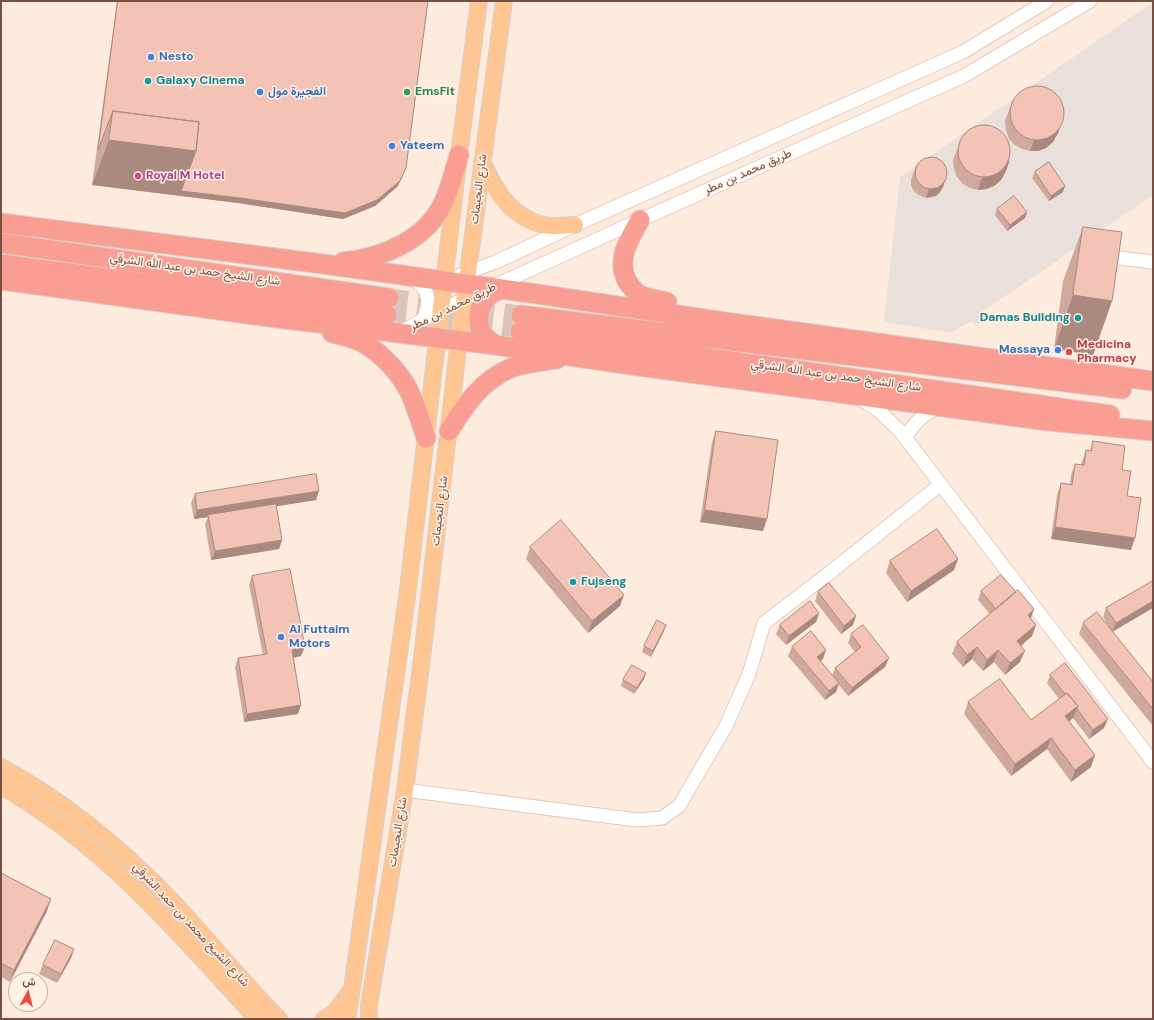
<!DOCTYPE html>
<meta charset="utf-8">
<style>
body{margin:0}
#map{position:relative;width:1154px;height:1020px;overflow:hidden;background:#fdecde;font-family:"DM Sans",Vazirmatn,sans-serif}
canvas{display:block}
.frame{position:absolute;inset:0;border:2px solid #734f46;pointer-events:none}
.north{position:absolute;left:8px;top:972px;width:40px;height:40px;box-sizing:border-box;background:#fff1e5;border:1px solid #c7b0a5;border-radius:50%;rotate:7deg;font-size:11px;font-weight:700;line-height:16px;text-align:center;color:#734f46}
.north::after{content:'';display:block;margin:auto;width:14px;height:18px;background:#ec4a3e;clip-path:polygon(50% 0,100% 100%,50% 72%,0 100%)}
</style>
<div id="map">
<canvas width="1154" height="1020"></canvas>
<div class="frame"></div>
<div class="north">ش</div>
</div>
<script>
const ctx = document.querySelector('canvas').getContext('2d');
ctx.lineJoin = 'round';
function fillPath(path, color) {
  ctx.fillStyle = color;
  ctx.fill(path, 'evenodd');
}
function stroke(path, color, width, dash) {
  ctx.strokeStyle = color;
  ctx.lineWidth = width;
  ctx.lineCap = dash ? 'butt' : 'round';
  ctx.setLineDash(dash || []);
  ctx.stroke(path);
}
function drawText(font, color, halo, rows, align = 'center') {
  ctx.font = font + ' "DM Sans",Vazirmatn,sans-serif';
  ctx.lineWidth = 3;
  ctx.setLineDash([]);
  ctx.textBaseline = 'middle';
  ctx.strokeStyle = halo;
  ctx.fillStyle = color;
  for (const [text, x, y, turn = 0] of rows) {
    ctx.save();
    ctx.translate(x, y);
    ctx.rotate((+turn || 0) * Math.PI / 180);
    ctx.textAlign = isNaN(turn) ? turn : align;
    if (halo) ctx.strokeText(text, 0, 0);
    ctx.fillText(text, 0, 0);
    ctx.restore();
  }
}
fillPath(new Path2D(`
 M1153 2V195L982 312 985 319 976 326 971 321 952 333 884 322 900 177Z`), '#eae0db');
stroke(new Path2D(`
 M389 298 521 315
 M387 315 520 331`), '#dac5b8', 19, [19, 10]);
const minor = new Path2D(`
 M1102 256 1153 262
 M460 275 496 262 575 225 963 52 1047 1
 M410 278C430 287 432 303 422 321
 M492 287 640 220 964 76 1090 1
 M399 333 441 310 472 295
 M859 398 878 410 900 431 1153 762
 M906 438C913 423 924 413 940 407
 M405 790 637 820 662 818 679 806 726 726 749 674 764 623 828 574 941 484`);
const major = new Path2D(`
 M482 161C494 186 505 210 532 221 539 224 546 226 553 226 560 226 568 225 575 225
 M1 767C64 801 121 848 171 900 208 939 241 981 279 1019
 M1 786C16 794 30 804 45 814 127 871 190 946 257 1019
 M324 1019 335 1012 350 992
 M347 1019 352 989 408 589 459 155 479 1
 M369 1019V1005L405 790 422 658 459 340 504 1`);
const highway = new Path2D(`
 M640 220C629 239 616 260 627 281 631 287 636 294 642 296 650 299 659 300 667 302
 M1 223 323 264 537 294 725 322 1153 381
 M1 243 389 298
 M343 262C383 258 429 239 445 199 451 185 455 169 459 155
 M1 264 387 315
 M1 280 269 317 495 345 631 365 1048 421 1153 431
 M521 315 1122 389
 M520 331 1110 415
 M332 333C341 335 356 339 365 344 382 354 400 373 409 391 416 406 421 422 426 438
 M495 345C493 343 489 341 487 339 474 326 477 302 493 293 496 291 499 290 502 289
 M449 431C465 405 482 380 511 368 525 363 542 361 557 359`);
stroke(minor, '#e3c9bd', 15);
stroke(major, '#d8cecb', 18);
stroke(highway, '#d8cecb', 21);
stroke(minor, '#fff', 13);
stroke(major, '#ffc694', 16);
stroke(highway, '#fa9d92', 19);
fillPath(new Path2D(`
 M117 1H428L406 168 398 186 375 206 343 219 238 203 92 185Z
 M1013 100 1062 121 1058 133 1053 142 1046 148 1038 151H1030L1022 149 1015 145 1009 139 1006 130 1005 121Z
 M961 139 1006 171 1001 180 994 186 986 189 978 190 970 188 963 184 957 177 954 169 953 160Z
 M916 165 946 178 943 187 940 192 936 196 926 198 917 194 913 190 911 185V180Z
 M1035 172 1063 192 1049 201 1032 178Z
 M997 209 1027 212 1025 218 1007 231 995 215Z
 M1083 227 1112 301 1093 355 1054 349 1063 281Z
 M716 431 767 519 763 531 700 522 712 442Z
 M1093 441 1122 470 1127 496 1131 550 1051 539 1057 495 1061 483 1070 484 1071 475 1075 464 1081 465 1086 450 1090 451Z
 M195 494 316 500 276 506 282 540 279 549 211 560 205 524 208 517 194 519 191 503Z
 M530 547 620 606 588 633 526 559Z
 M958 559 954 570 907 602 886 573 890 561Z
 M252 576 301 656 294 658 298 714 244 722 235 667 238 658 263 655 249 585Z
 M1153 581 1113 632 1153 682V726L1079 634 1083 623 1111 630 1103 617 1106 608Z
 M981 591 1031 619 1036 625 1032 636 1021 646 1020 662 1005 675 994 662 983 671 972 659 963 667 952 654 957 642 990 614 978 600Z
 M818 592 853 625 841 634 815 601Z
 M819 613 816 622 786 645 776 634 780 625Z
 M664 631 651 657 642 652 644 646Z
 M851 634 889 658 885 667 848 696 838 684 836 692 825 700 788 656 792 647 823 659 820 661 832 676 835 668 855 652 848 643Z
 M646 673 644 679 634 694 621 686 623 680Z
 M1050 675 1104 728 1089 739 1073 718 1069 721 1091 767 1071 782 1047 749 1011 776 964 714 968 702 1031 720 1059 699 1047 683Z
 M1 873 47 911 10 982 1 977Z
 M74 949 71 958 57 983 39 974 43 965Z`), '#d1a99c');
fillPath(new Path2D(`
 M1062 121 1058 133 1053 142 1046 148 1038 151H1030L1034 140Z
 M109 140 406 168 398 186 375 206 343 219 238 203 92 185Z
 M1010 160 1006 171 1001 180 994 186 986 189 978 190 982 178Z
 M946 178 943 187 940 192 936 196 926 198 929 189Z
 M1065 186 1063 192 1049 201 1051 196Z
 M1027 212 1025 218 1007 231 1010 225Z
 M1073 295 1112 301 1093 355 1054 349Z
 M319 491 316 500 209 517 208 515V517L194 519 197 510Z
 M705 510 767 519 763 531 700 522Z
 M1055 527 1135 538 1131 550 1051 539Z
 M282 540 279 549 211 560 215 551Z
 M958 559 954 570 907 602 911 591Z
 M624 595 620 606 588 633 592 621Z
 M1153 601V608L1112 632 1116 623Z
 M1034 609 1030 621 1028 615Z
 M819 613 816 622 786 645 789 636Z
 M856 616 853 625 841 634 844 626Z
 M666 625 664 631 651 657 653 651Z
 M1036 625 1032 636 1012 653 1017 641Z
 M305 647 301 656 289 658 292 650Z
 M977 647 972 659 963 667 967 655Z
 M826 650 823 659 814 666 817 657Z
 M998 650 994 662 983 671 987 660Z
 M1025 651 1020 662 1005 675 1010 663Z
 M889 658 885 667 848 696 852 688Z
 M646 673 644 679 634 694 637 688Z
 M839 683 836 692 825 700 829 691Z
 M301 705 298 714 244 722 247 714Z
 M1078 706 1073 718 1061 728 1065 716Z
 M1108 719 1104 728 1089 739 1093 730Z
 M1051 738 1047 749 1011 776 1015 764Z
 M1095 755 1091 767 1071 782 1075 770Z
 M51 899 47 911 10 982 14 970Z
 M74 949 71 958 57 983 61 974Z`), '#aa897f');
const building = new Path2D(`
 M118 1H428L406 168 400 181 377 200 345 213 240 198 181 191 196 151 199 122 113 111 98 150Z
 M1010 113a27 27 0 1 1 54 0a27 27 0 1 1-54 0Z
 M113 111 199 122 196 151 109 140Z
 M958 151a26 26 0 1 1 52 0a26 26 0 1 1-52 0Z
 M915 173a16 16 0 1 1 32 0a16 16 0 1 1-32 0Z
 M1049 162 1065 186 1051 196 1035 172Z
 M1014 196 1027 212 1010 225 997 209Z
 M1083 227 1122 232 1112 301 1073 295Z
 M716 431 778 440 767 519 705 510Z
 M1093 441 1125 446 1122 470 1131 471 1127 496 1141 498 1135 538 1055 527 1061 483 1072 485 1075 464 1084 465 1086 450 1091 451Z
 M316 474 319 491 197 510 195 494Z
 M276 504 282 540 215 551 208 515Z
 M561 520 624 595 592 621 530 547Z
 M937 529 958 559 911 591 890 561Z
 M290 569 305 647 292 650 301 705 247 714 238 658 267 654 252 576Z
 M1001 575 1016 592 996 609 981 591Z
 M1153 581V601L1116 623 1106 608Z
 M829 583 856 616 844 626 818 592Z
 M1018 590 1034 609 1028 615 1036 625 1017 641 1025 651 1010 663 998 650 987 660 977 647 967 655 957 642Z
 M810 601 819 613 789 636 780 625Z
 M1097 612 1153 682V709L1083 623Z
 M657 620 666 625 653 651 644 646Z
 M863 625 889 658 852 688 835 668 861 647 851 634Z
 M811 631 826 650 817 657 839 683 829 691 792 647Z
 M1065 663 1108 719 1093 730 1077 709 1078 706 1067 693 1065 694 1050 675Z
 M632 665 646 673 637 688 623 680Z
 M1000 679 1031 720 1067 693 1078 706 1065 716 1095 755 1075 770 1051 738 1015 764 968 702Z
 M1 873 51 899 14 970 1 963Z
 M55 940 74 949 61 974 43 965Z`);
fillPath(building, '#f3c4b5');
stroke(building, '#aa897f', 1);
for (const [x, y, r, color] of [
 [151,57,4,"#3f7fe0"],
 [148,81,4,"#0f9aa8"],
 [260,92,4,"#3f7fe0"],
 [407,92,4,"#2e9e5b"],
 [392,146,4,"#3f7fe0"],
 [138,176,4,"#d1479c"],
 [1078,318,4,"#0f9aa8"],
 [1058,350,4,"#3f7fe0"],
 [1069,352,4,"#e0444e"],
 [573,582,4,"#0f9aa8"],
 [281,637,4,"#3f7fe0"]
]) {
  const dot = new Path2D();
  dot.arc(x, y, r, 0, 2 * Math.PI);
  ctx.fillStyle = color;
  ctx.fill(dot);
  stroke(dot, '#fff1e5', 1.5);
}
drawText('bold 12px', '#366cbe', '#fff1e5', [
 ["Nesto",159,57],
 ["الفجيرة مول",268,92],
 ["Yateem",400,146],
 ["Massaya",1050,350,"right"],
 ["Al Futtaim",289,630],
 ["Motors",289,644]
], 'left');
drawText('bold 12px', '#0d838f', '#fff1e5', [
 ["Galaxy Cinema",156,81],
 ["Damas Building",1070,318,"right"],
 ["Fujseng",581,582]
], 'left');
drawText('bold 12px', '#27864d', '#fff1e5', [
 ["EmsFit",415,92]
], 'left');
drawText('12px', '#734f46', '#fff1e5', [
 ["طريق محمد بن مطر",748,172,-24],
 ["شارع النجيمات",479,189,-83],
 ["شارع الشيخ حمد بن عبد الله الشرقي",195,270,8],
 ["طريق محمد بن مطر",453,307,-26],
 ["شارع الشيخ حمد بن عبد الله الشرقي",836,376,8],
 ["شارع النجيمات",440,511,-83],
 ["شارع النجيمات",398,832,-81],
 ["شارع الشيخ محمد بن حمد الشرقي",191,925,47]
]);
drawText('bold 12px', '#b23c85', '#fff1e5', [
 ["Royal M Hotel",146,176]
], 'left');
drawText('bold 12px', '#be3a42', '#fff1e5', [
 ["Medicina",1077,345],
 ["Pharmacy",1077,359]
], 'left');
</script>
